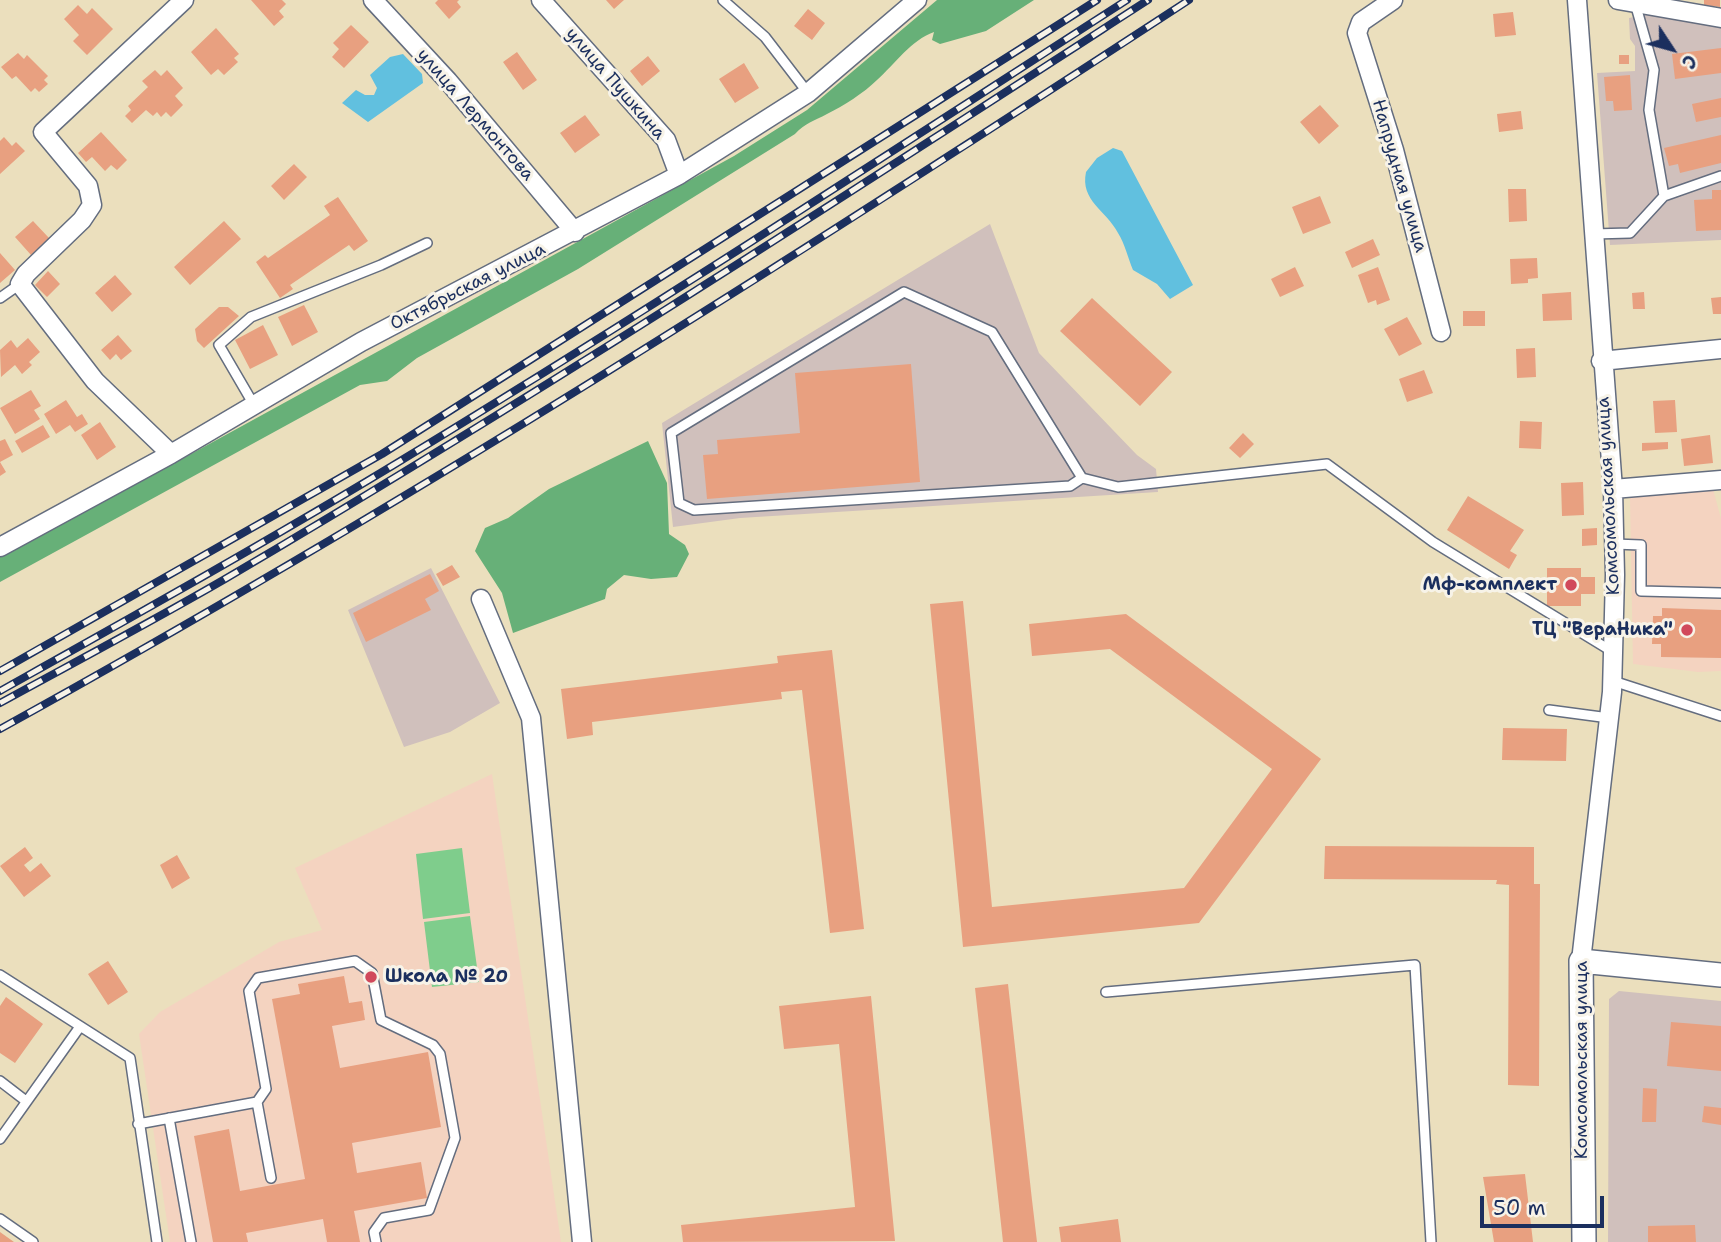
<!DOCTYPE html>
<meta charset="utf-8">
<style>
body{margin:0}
#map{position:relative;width:1721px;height:1242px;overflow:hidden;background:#ebdfbd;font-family:"Shantell Sans",sans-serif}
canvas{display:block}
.north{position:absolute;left:1637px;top:14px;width:70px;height:70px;-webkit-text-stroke:5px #f7f3e8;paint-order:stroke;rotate:126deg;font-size:19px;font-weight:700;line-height:28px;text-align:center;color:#1b2f5e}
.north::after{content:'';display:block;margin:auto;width:24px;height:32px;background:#1b2f5e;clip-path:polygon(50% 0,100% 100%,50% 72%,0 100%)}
.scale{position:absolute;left:1480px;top:1196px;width:124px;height:32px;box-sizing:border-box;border:4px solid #1b2f5e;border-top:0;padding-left:9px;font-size:21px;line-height:24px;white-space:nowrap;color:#1b2f5e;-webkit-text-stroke:5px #f7f3e8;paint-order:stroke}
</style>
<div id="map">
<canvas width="1721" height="1242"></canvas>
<div class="north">С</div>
<div class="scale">50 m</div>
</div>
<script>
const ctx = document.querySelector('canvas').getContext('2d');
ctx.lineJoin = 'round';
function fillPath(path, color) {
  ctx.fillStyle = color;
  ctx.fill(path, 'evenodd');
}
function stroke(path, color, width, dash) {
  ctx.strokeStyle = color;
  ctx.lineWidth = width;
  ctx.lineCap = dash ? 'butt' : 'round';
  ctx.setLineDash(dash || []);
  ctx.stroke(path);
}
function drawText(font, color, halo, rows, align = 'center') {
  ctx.font = font + ' "Shantell Sans",sans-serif';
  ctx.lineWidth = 6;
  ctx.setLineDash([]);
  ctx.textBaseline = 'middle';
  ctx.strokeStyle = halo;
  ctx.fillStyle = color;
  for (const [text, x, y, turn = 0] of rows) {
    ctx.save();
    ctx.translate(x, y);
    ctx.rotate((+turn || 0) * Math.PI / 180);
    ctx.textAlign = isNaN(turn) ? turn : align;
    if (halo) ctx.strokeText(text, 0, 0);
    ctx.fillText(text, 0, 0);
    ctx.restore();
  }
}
fillPath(new Path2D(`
 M1713 489 1721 519V671L1698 672 1633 664 1630 497Z
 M492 774 561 1242H170L139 1034 160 1012 279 942 322 930 295 868Z`), '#f4d3c0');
fillPath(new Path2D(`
 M1649 14 1721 25V240L1610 245 1597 73 1635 71V46L1630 39 1629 18Z
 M990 224 1039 353 1137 455 1156 469 1158 492 740 518 673 527 662 423Z
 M431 568 500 703 450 732 404 747 348 610Z
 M1619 991 1721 1001V1242H1608L1609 999Z`), '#d0c0bc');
fillPath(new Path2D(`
 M462 848 470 913 423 919 416 854Z
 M470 916 479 982 432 987 424 922Z`), '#7fcd8c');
fillPath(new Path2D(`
 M937 0H1034L986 31 940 44 932 40 934 32C911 40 895 64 877 80 864 93 843 106 827 114 814 121 805 123 795 134L578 269 417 358 387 381 360 385 0 582V554L160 471 734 156 807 110Z
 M648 441 667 483 669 534 685 545 689 554 677 577 651 579 624 575 607 589 605 599 513 633 502 593 475 551 485 528 508 518 549 489Z`), '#67b078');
fillPath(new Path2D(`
 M403 54 422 74 423 83 368 122 342 103 356 90 365 95H374L377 88 370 75 390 57Z
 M1113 148 1122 151 1193 285 1170 299 1157 284 1133 270C1128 258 1125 244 1118 233 1106 210 1080 201 1086 172L1097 158Z`), '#61c0df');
fillPath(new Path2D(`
 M251 0H282L286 4 279 11 284 17 274 26Z
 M438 0H459L457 2 461 7 449 19 435 3Z
 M606 0H624L614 9Z
 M1704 0H1720V7L1704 5Z
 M78 5 87 14 92 8 113 29 87 55 73 41 79 35 64 19Z
 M808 9 825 23 812 40 794 26Z
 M1513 12 1516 35 1495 37 1493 14Z
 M351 25 369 42 344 68 332 57 339 49 333 43Z
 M216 28 239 54 234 58 238 62 224 75 218 69 211 75 191 52Z
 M1721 48V73L1675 79 1672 54Z
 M517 52 537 80 523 90 503 62Z
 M18 53 24 59 27 55 48 76 44 80 48 84 39 92 35 88 31 92 16 76 12 79 1 67Z
 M1619 55H1629V64H1619Z
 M648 56 660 71 642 86 630 71Z
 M744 63 759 88 735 103 719 79Z
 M155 70 161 76 167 70 183 88 175 96 183 105 171 117 166 112 161 117 157 112 153 116 146 110 132 123 125 116 131 110 128 106 148 87 142 81Z
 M1630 75 1632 110 1614 111 1613 101H1606L1604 77Z
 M1721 98V117L1696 122 1692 104Z
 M1320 105 1339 126 1319 144 1300 122Z
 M1521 111 1523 129 1499 132 1497 114Z
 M585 115 600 135 575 153 560 133Z
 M101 132 127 160 117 170 111 165 105 171 92 157 86 162 78 153Z
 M1721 135V163L1680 173 1678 164 1669 166 1664 148Z
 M4 137 12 146 16 142 25 151 0 174V141Z
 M294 164 307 177 284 200 271 186Z
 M1508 189H1526L1527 221 1509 222Z
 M1712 190H1721V230L1696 231 1694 200 1712 199Z
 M1320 196 1331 223 1303 234 1292 207Z
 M338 197 368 241 354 251 349 245 290 285 293 289 280 298 256 262 265 255 268 258 330 215 324 206Z
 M33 221 49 238 31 255 15 237Z
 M224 221 241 239 190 285 174 267Z
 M1373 239 1380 255 1352 268 1345 252Z
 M0 253 15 270 0 283Z
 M1537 258 1538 278 1528 279V283L1511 284 1510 259Z
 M1295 267 1304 286 1280 297 1271 279Z
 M1378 267 1390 300 1377 305 1376 300 1368 303 1358 275Z
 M48 271 60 284 47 297 35 285Z
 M115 275 132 294 112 312 95 293Z
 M1571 292 1572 320 1543 321 1542 294Z
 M1644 292 1645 309H1633L1632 293Z
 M1721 297V314H1713L1711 298Z
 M1092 298 1172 372 1140 406 1060 331Z
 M304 305 318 332 292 346 278 317Z
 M219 307H228L239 316 204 348 197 341 195 329Z
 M1463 311H1485V326H1463Z
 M1407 317 1422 344 1399 356 1384 329Z
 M263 325 278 355 250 369 235 340Z
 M118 335 132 351 121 360 116 354 110 360 101 350Z
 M28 338 40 352 29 362 32 365 22 374 15 365 1 377 0 350 11 340 17 348Z
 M1535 348 1536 377 1517 378 1516 349Z
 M911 364 920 482 707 499 703 455 718 454 717 440 800 433 795 373Z
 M1424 370 1433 393 1407 402 1399 379Z
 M31 390 41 406 34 410 40 419 15 434 0 408Z
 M66 400 77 417 82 414 88 424 75 432 70 425 56 434 44 414Z
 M1675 400 1677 432 1655 433 1653 401Z
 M1520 421 1542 422 1541 449 1519 448Z
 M100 422 116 447 97 460 81 435Z
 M43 425 50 437 22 453 15 441Z
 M1243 433 1254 444 1240 458 1229 448Z
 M1710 435 1713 463 1684 466 1681 439Z
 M5 439 13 455 0 462 6 472 0 476V441Z
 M1668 442V449L1642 451V443Z
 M1583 482 1584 515 1562 516 1561 483Z
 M1468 496 1524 530 1510 551 1517 555 1509 569 1447 530Z
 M1597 528V545L1582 546V529Z
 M452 565 460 577 443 586 436 574Z
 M1547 568H1581V577H1595V594H1581V606H1547Z
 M430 574 439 591 425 599 431 610 366 642 353 613Z
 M963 601 992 907 1184 888 1272 769 1110 649 1032 656 1029 624 1126 614 1321 759 1199 923 963 947 930 604Z
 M1662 608 1721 610V658L1661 657V644H1652L1653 616H1662Z
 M832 650 864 929 830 933 802 690 781 692 782 699 592 722 593 735 567 739 561 689 778 663 777 656Z
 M1503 728 1567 729 1566 761 1502 760Z
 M1325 846 1534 847V884H1540L1539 1086 1508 1085 1509 885 1496 884 1497 880 1324 879Z
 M25 847 33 858 24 865 30 872 41 863 51 876 24 897 0 866Z
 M177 855 190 878 172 889 160 865Z
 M108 961 128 992 108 1005 88 974Z
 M344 976 349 1003 362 1001 365 1020 332 1026 340 1068 428 1052 441 1127 352 1143 357 1173 421 1162 427 1198 354 1211 360 1242H327L323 1219 246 1233 248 1242H213L194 1136 229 1129 240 1191 305 1179 272 999 300 994 298 984Z
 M1008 984 1032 1200 1037 1242H1003L975 988Z
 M871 996 895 1241 683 1242 681 1225 855 1207 839 1044 784 1049 779 1006Z
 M6 997 43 1024 15 1063 0 1053V1006Z
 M1671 1022 1721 1026V1071L1667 1066Z
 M1643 1088 1657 1089 1656 1122H1642Z
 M1704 1106 1721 1108V1125L1702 1122Z
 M1525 1174 1533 1242H1494L1483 1177Z
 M1118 1219 1121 1242H1061L1059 1227Z
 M1695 1225 1696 1242H1648V1226Z
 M0 1232 14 1242H0Z`), '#e8a080');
const service = new Path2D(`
 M723 0 765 37 808 93
 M1635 3 1654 70 1649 110 1664 196
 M1593 234 1630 233 1664 196 1721 176
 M0 298 20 284
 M254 405 219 345 251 317 381 265 427 243
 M1082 478 1070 486 694 510 679 503 671 433 904 292 992 332 1082 478 1118 487 1327 464 1433 542 1613 652
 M1614 544 1641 545V591L1721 593
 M1613 681 1721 716
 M1549 710 1609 718
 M0 975 130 1058 157 1242
 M1106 992 1415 965 1431 1242
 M0 1081 26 1101
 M257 1102 266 1089 249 991 258 978 355 961 372 973 381 1020 433 1045 440 1054 455 1138 429 1210 384 1218 374 1232 376 1242
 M169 1118 191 1242
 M138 1124 257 1102 271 1178
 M0 1139 79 1028
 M0 1219 33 1242`);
const minor = new Path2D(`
 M373 0 448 81 575 232
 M541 0 666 140 679 175
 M1393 0 1361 22 1357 33 1394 150 1441 332
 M1577 0 1613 489 1615 575 1612 692 1581 961
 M1618 0 1721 18
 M1601 361 1721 349
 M171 454 95 381 20 284 26 274 82 220 92 205 88 186 43 132 184 0
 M1613 489 1721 480
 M0 547 171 454 361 342 679 175 808 93 917 0
 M481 599 531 718 582 1242`);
const tertiary = new Path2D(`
 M1584 1242 1581 961 1721 975`);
stroke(service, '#646d7f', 12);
stroke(minor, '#646d7f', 21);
stroke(tertiary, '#646d7f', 26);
stroke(service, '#fff', 9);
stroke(minor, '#fff', 18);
stroke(tertiary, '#fff', 23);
const rail = new Path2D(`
 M0 671 382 454 1097 0
 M0 691C132 617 263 544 392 466 640 316 883 157 1127 0
 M0 703C75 662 151 622 225 579 538 395 843 197 1148 0
 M0 729C408 504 800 254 1189 0`);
stroke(rail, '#1b2f5e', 8);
stroke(rail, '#f7f3e8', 5, [16]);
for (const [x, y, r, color] of [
 [1571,585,7,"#d1495b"],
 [1687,630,7,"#d1495b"],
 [371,977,7,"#d1495b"]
]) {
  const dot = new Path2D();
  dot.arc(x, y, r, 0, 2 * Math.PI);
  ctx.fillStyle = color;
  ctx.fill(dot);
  stroke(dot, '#f7f3e8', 2.5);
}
drawText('18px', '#1b2f5e', '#f7f3e8', [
 ["улица Пушкина",615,84,49],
 ["улица Лермонтова",475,115,49],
 ["Напрудная улица",1399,176,74],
 ["Октябрьская улица",468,287,-27],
 ["Комсомольская улица",1609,496,-93],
 ["Комсомольская улица",1582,1060,-90]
]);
drawText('bold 18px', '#1b2f5e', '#f7f3e8', [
 ["Мф-комплект",1557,585],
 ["ТЦ \"ВераНика\"",1673,630],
 ["Школа № 20",385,977,"left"]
], 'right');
</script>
